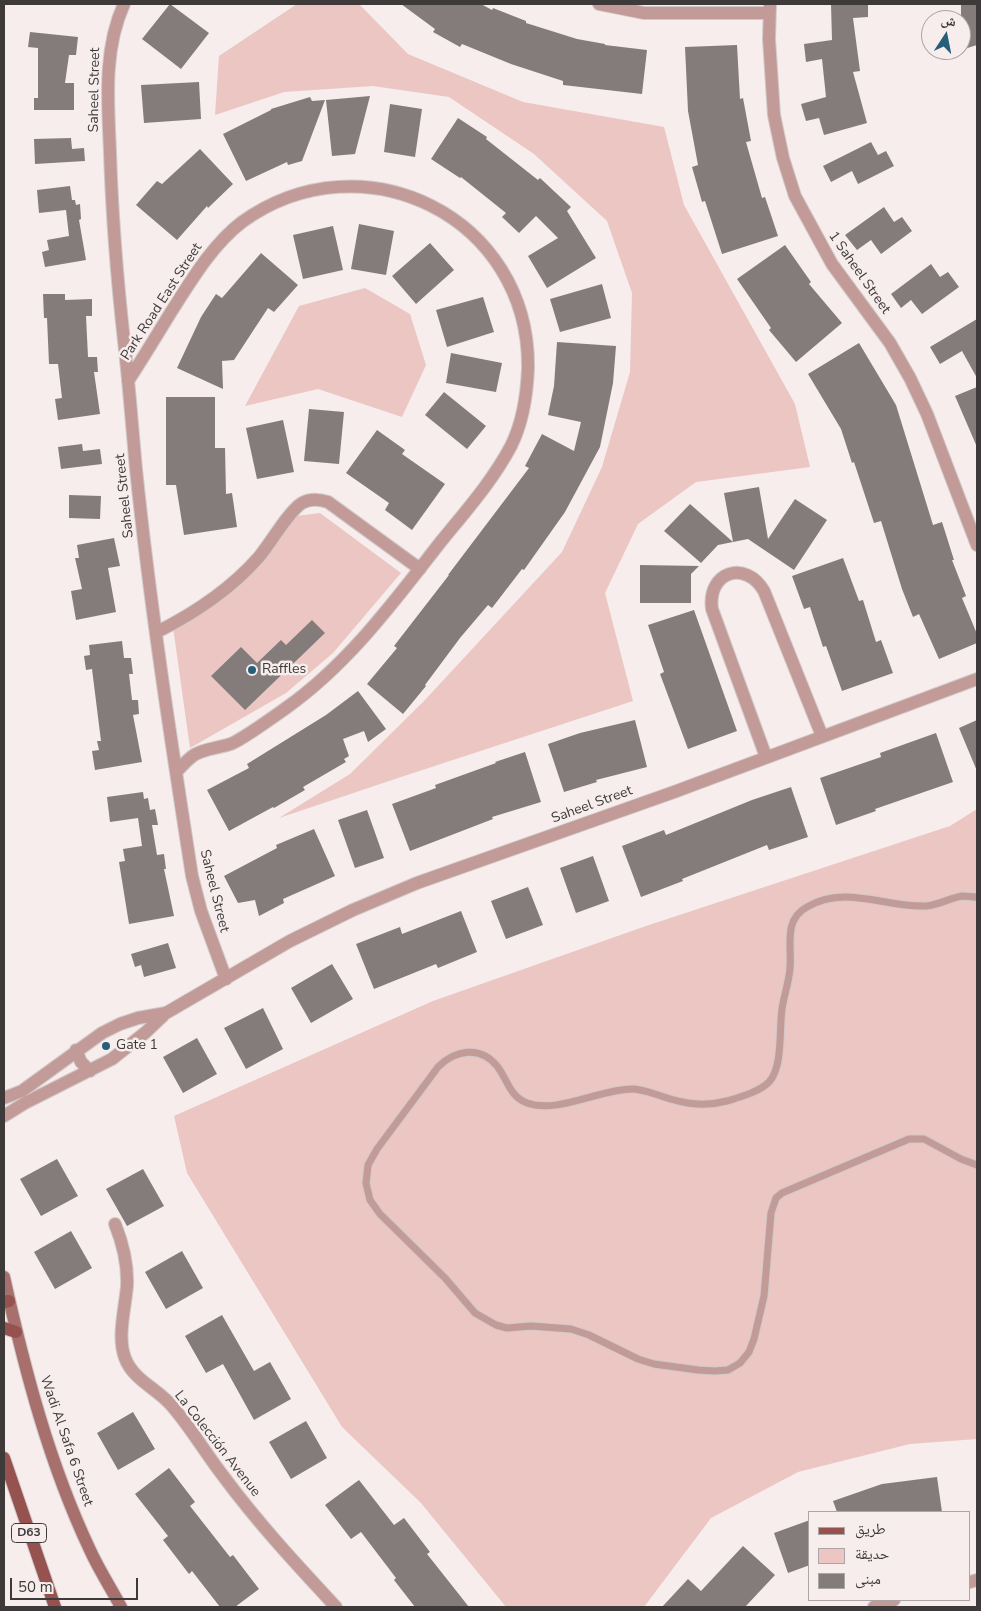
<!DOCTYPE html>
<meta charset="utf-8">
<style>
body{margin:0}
#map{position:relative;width:981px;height:1611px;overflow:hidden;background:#f6edec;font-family:"Nunito Sans","Noto Naskh Arabic",sans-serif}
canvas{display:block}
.frame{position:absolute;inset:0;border:5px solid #3e3a3a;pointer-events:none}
.legend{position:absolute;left:808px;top:1511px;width:162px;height:90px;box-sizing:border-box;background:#f6edec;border:1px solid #aca5a5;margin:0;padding:6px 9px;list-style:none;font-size:15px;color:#3e3a3a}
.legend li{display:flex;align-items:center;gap:10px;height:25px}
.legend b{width:25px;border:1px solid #aca5a5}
.north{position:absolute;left:921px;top:10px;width:50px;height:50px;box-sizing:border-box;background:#f6edec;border:1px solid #aca5a5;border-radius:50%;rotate:11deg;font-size:14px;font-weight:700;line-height:20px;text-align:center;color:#3e3a3a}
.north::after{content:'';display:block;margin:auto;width:18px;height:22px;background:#275e79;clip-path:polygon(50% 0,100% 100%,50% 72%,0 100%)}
.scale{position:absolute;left:10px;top:1578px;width:128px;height:22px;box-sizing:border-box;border:2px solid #3e3a3a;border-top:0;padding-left:6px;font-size:15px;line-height:18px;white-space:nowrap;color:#3e3a3a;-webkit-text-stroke:4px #f6edec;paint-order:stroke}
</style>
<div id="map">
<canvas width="981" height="1611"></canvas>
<div class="frame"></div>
<ul class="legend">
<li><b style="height:6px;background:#95524f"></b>طريق</li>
<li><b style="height:14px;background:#ebc6c3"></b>حديقة</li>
<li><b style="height:14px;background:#847c7b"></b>مبنى</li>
</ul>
<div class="north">ش</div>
<div class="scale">50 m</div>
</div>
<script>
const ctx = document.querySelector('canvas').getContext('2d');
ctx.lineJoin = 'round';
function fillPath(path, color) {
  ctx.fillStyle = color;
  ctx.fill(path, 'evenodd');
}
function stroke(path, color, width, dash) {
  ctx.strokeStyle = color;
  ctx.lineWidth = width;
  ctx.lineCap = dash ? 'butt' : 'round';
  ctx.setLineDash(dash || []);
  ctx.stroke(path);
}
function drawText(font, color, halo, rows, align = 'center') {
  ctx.font = font + ' "Nunito Sans",sans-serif';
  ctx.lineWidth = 5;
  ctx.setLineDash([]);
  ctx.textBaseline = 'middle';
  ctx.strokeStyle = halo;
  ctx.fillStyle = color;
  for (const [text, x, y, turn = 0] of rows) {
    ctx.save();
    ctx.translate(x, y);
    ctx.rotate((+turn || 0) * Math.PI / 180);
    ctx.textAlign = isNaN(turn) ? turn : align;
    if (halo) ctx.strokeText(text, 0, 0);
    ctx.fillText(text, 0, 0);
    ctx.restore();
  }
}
fillPath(new Path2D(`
 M297 4H359L408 54 523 102 664 127 684 205 795 404 810 467 696 482 638 524 605 593 633 701 398 778 279 818 350 774 424 701 562 552 602 467 630 372 632 293 607 221 534 154 449 97 373 86 284 92 215 115 219 56Z
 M365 288 410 314 426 365 402 417 318 389 245 406 299 306Z
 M320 513 401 573 333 653 286 693 190 748 173 627 206 609 296 516Z
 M977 809V1439L910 1444 798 1472 711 1518 644 1607H506L421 1503 342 1427 187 1173 174 1116 433 1001 646 926 950 826Z`), '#ebc6c3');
fillPath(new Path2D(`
 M170 4 209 33 181 69 142 39Z
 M401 4H481L492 10 493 8 526 21V23L577 39 605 44V45L647 50 642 94 563 85V81L511 64 462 44 460 47 433 32 435 29Z
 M831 4H868V17L853 18 860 71 853 72 867 123 824 135 819 118 806 121 801 104 826 97 822 59 806 62 804 44 832 40Z
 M961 4H977V45L961 50Z
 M30 32 78 37 76 55H69L65 83H74V110H34V98H38V48L28 47Z
 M737 45 740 99 743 98 751 141 746 142 762 198 765 197 778 236 722 254 705 201 702 202 692 167 698 165 688 111 685 47Z
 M199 82 201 119 144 123 141 85Z
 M370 96 355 154 332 156 326 100Z
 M310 97 312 101 325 100 302 161 288 165 287 162 246 181 223 134 271 110V109Z
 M390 104 422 109 415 157 384 152Z
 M458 118 487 137 486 139 538 180 540 178 571 207 567 211 596 258 547 288 528 256 558 238 536 216 519 233 502 217 506 213 461 177 460 178 431 159Z
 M71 138 72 149 84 148 85 161 35 164 34 139Z
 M871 142 878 155 886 151 894 166 858 184 852 171 831 182 823 166Z
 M200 149 233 184 208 208 207 206 177 240 136 205 157 181 162 184Z
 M70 186 72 200H75L76 205 80 204 81 219 79 220 86 260 45 267 42 252 49 250 47 240 69 236 66 210 39 213 37 190Z
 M884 207 894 222 902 217 912 231 881 254 871 240 857 250 845 235Z
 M359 224 394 231 386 275 351 269Z
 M333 226 343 270 303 279 293 235Z
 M430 243 454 270 416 304 392 276Z
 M785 245 811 282 809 284 842 323 796 362 769 330 771 328 737 279Z
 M261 253 298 285 274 312 268 308 234 360 222 361 223 389 177 368 201 317 216 294 222 298Z
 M931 264 940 277 948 272 959 287 922 314 911 300 901 308 891 294Z
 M602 284 611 318 560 332 550 299Z
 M43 294H65V300L92 299V316H86L88 357H97L98 372H94L100 414 58 420 55 399 62 398 58 364H49L47 318H44Z
 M483 297 494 332 447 347 436 310Z
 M977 319V378L962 351 940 364 930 347Z
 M557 342 616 346 613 383 600 447 565 512 524 570 522 569 492 608 488 605 460 638 425 685 426 686 403 714 367 684 397 648 394 646 449 575H448L529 468 525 466 542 434 574 451 581 422 548 415 554 386Z
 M859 343 896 405 933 525 942 522 954 560H952L966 596 962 598 977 634V643L939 659 919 614 913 617 902 589 881 521 874 523 854 462 852 463 841 429 808 374Z
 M451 353 502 363 496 392 446 383Z
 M977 387V447L955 396Z
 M444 392 486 426 467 449 425 415Z
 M166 397H215V448H225L226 494 232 493 237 527 184 535 176 485H166Z
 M309 409 344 412 339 464 304 461Z
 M283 420 294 472 257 479 246 428Z
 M377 430 405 450 402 454 445 484 412 530 385 510 389 503 346 473Z
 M82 444 83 451 100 449 102 464 61 469 58 447Z
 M759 487 768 539 795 499 827 520 794 570 748 539 733 542 724 493Z
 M69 495 101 496 100 519 69 518Z
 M690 504 733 542 718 545 701 563 664 531Z
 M114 538 120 566 108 568 116 612 76 620 71 591 82 589 75 558H79L77 545Z
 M843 558 859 601 863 600 876 642 881 640 893 673 842 691 826 646 823 647 810 607 804 609 792 576Z
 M640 565 699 566 691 574V603H640Z
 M694 610 737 731 688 749 660 674 664 672 648 625Z
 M312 620 325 633 245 710 211 676 241 647 257 663 281 640 286 645Z
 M122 641 124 658H131L133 674H129L132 700H138L139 714 133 715 142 762 95 770 92 751 99 750 97 741H101L92 669 86 670 84 656 90 655 89 645Z
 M358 691 386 729 368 742 364 731 343 739 349 756 344 759 346 762 303 787 305 790 274 808 273 807 229 831 207 790 249 768 247 764 326 715Z
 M635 720 647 767 596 780 597 782 564 792 548 744 580 733Z
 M977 720V771L959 728Z
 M936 733 953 782 875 809 876 811 836 825 820 778 881 757 880 753Z
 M525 752 541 802 492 817 493 819 410 851 392 804 436 788 435 785 496 763 495 762Z
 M791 787 808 837 769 850 767 845 682 879 683 881 641 897 622 846 664 830 666 835 752 800Z
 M143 792 144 799 148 798 150 810 155 809 158 825H152L157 855 164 854 166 869H164L174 916 129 924 119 862 125 861 123 849 142 846 138 818 110 822 107 797Z
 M367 810 384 858 355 868 338 820Z
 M314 829 335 876 283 899 284 903 259 916 255 900 238 903 224 876 277 848 276 845Z
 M593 856 609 901 576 913 560 868Z
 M528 887 543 925 506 939 491 901Z
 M461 911 477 952 438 968 436 964 374 989 356 944 400 927 402 934Z
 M168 943 176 968 144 977 141 965 135 967 131 954Z
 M332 964 353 999 311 1023 291 988Z
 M263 1008 283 1049 246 1069 224 1028Z
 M197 1038 217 1074 183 1093 163 1057Z
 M57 1159 78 1196 41 1216 20 1179Z
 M143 1169 164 1206 127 1226 106 1189Z
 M71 1231 92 1268 55 1289 34 1252Z
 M182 1251 203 1288 166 1309 145 1272Z
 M222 1315 254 1371 270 1362 291 1399 254 1420 223 1364 206 1373 185 1336Z
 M133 1412 155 1449 118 1470 97 1433Z
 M306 1421 327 1458 291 1479 269 1442Z
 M169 1468 195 1502 190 1506 230 1557 233 1555 259 1589 235 1607H220L192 1571 189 1574 163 1540 168 1536 135 1494Z
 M937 1477 942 1512H837L833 1501 882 1484Z
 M359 1480 394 1525 404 1518 430 1552 427 1554 469 1607H415L394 1580 396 1578 361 1532 351 1539 325 1505Z
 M810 1520V1565L788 1573 774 1533Z
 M743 1546 775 1575 745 1607H662L688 1579 701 1591Z`), '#847c7b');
const lane = new Path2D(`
 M977 897C972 897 967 896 962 896 950 898 939 905 926 906 886 908 845 884 807 907 783 920 792 946 790 968 789 982 784 995 782 1009 779 1030 783 1067 769 1082 759 1092 740 1097 727 1101 704 1107 684 1104 661 1096 651 1093 642 1089 632 1089 600 1089 558 1114 527 1103 509 1096 508 1080 497 1066 480 1045 455 1050 438 1067L377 1149 368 1165 366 1183 370 1200 380 1214 445 1278 475 1313 496 1325 507 1328 531 1326 571 1329 589 1335 638 1359 654 1364 698 1370 715 1371 728 1370 740 1363 749 1352 754 1339 764 1296 771 1213 776 1198 782 1193 909 1139H924L961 1159 977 1165`);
const street = new Path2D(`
 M124 4C103 50 108 102 110 152 112 215 117 278 124 341 129 384 132 426 136 469 150 605 171 741 192 876L201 911 226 979
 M599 4 644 13H769
 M770 4 769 39 774 115 783 158 795 196 832 264 890 343 910 378 927 414 977 545
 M128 381C143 358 157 335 171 312 191 281 212 245 242 222 363 135 530 217 528 368 527 394 523 422 511 446 492 482 464 513 439 544 393 603 348 664 286 708 272 718 247 736 233 743 221 748 205 748 194 755 188 759 182 766 177 771
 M157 632C195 613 230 590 259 557 270 544 289 511 302 503 311 498 319 499 328 502L420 569
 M766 757 712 609C707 572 745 559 764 591L822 736
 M76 1050 81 1062 90 1071
 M4 1098 22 1091 102 1033 120 1024 138 1018 166 1013
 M4 1116 25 1103 112 1059 146 1032 166 1013 290 941 353 910 417 883 674 792 977 679
 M115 1224C123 1244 128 1264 127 1286 125 1309 117 1337 125 1358 133 1380 158 1389 172 1406 191 1428 206 1454 224 1477 258 1523 297 1565 336 1607
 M970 1582 977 1580
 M874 1607 894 1600`);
const secondary = new Path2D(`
 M4 1277C25 1371 49 1463 90 1550 99 1570 111 1588 121 1607`);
const primary = new Path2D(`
 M4 1302 9 1301
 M4 1328 16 1332
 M4 1458 55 1607`);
stroke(lane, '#d1c9c8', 9);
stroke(street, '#d1c9c8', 14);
stroke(secondary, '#d1c9c8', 14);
stroke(primary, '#d1c9c8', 14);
stroke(lane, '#c29a97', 7);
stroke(street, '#c29a97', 12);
stroke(secondary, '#a8706d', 12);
stroke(primary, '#95524f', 12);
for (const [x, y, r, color] of [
 [252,670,5,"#275e79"],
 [106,1046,5,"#275e79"]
]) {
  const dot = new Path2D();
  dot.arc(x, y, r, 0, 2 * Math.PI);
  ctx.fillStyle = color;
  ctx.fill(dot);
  stroke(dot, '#f6edec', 2);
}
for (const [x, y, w] of [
 [29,1533,35]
]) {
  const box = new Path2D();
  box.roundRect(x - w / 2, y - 9.5, w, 19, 4);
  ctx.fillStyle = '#f6edec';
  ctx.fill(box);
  stroke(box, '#3e3a3a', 1);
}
drawText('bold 12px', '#3e3a3a', null, [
 ["D63",29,1533]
]);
drawText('14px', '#3e3a3a', '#f6edec', [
 ["Saheel Street",95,90,-89],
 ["1 Saheel Street",859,273,55],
 ["Park Road East Street",162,302,-57],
 ["Saheel Street",125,496,-96],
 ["Saheel Street",592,805,-20],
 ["Saheel Street",214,891,76],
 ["Wadi Al Safa 6 Street",66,1441,71],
 ["La Colección Avenue",217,1444,52]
]);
drawText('14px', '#3e3a3a', '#f6edec', [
 ["Raffles",262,670],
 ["Gate 1",116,1046]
], 'left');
</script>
